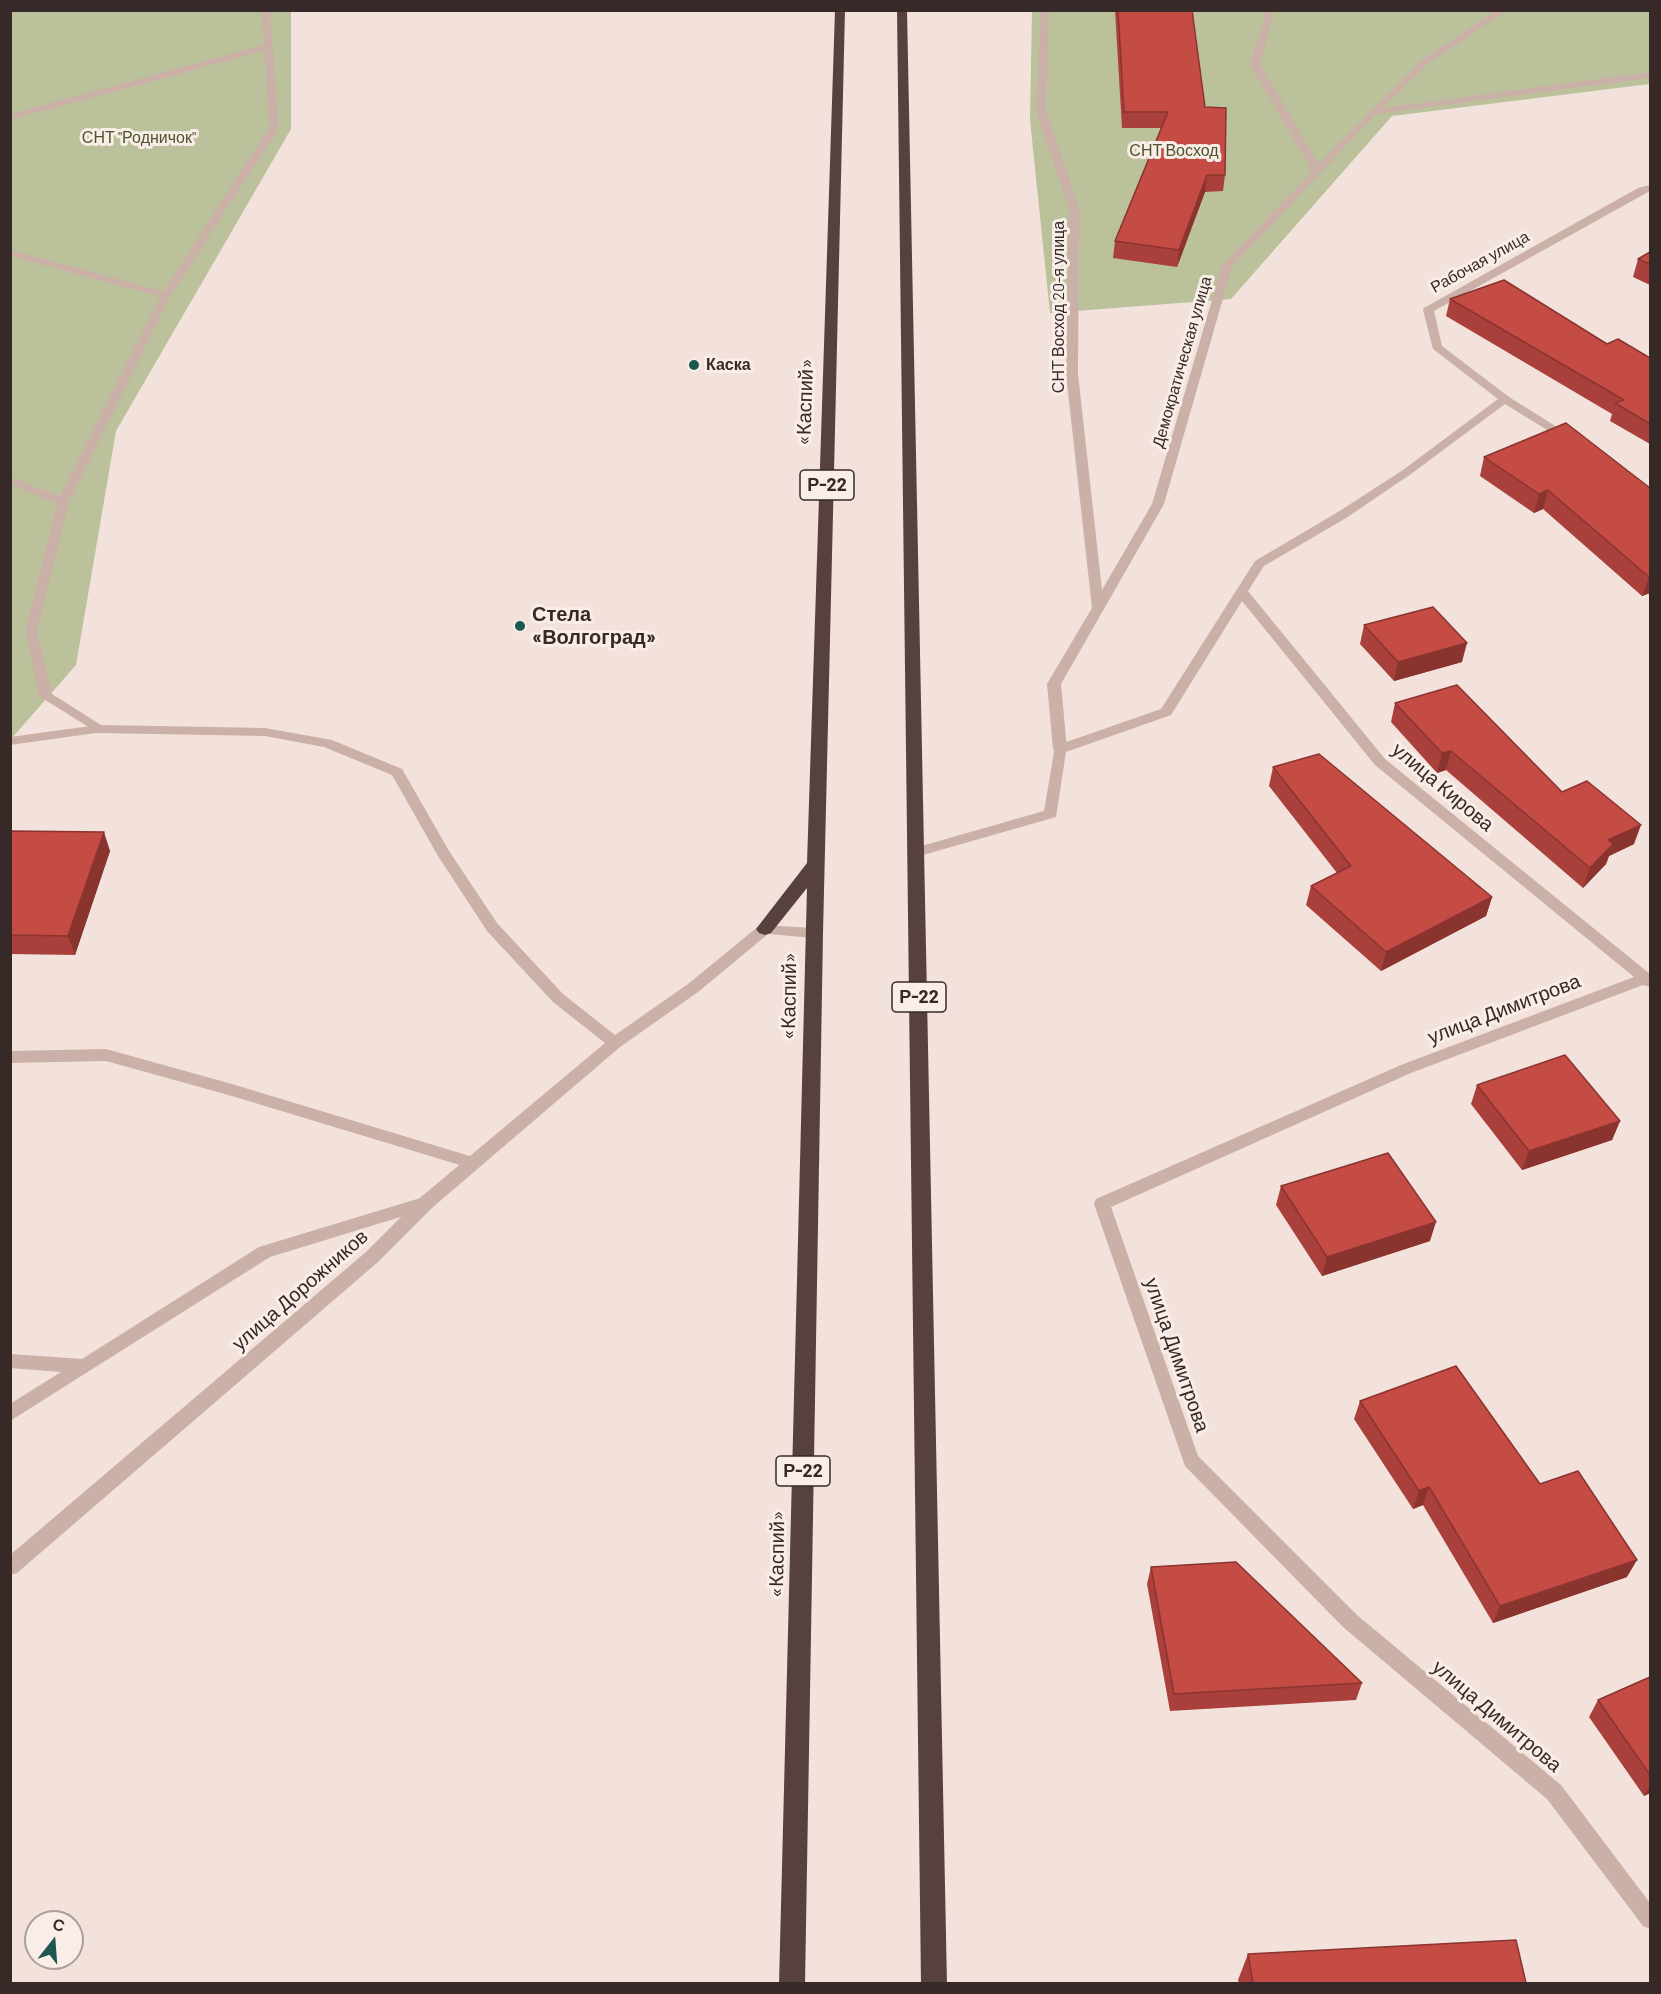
<!DOCTYPE html>
<meta charset="utf-8">
<style>
body{margin:0}
#map{position:relative;width:1661px;height:1994px;overflow:hidden;background:#f2e2db;font-family:Barlow,sans-serif}
canvas{display:block}
.frame{position:absolute;inset:0;border:12px solid #362928;pointer-events:none}
.north{position:absolute;left:24px;top:1910px;width:60px;height:60px;box-sizing:border-box;background:#f9ede7;border:2px solid #ab9f9b;border-radius:50%;rotate:17deg;font-size:16px;font-weight:700;line-height:24px;text-align:center;color:#362928}
.north::after{content:'';display:block;margin:auto;width:21px;height:27px;background:#1d5750;clip-path:polygon(50% 0,100% 100%,50% 72%,0 100%)}
</style>
<div id="map">
<canvas width="1661" height="1994"></canvas>
<div class="frame"></div>
<div class="north">С</div>
</div>
<script>
const ctx = document.querySelector('canvas').getContext('2d');
ctx.lineJoin = 'round';
function fillPath(path, color) {
  ctx.fillStyle = color;
  ctx.fill(path, 'evenodd');
}
function stroke(path, color, width, dash) {
  ctx.strokeStyle = color;
  ctx.lineWidth = width;
  ctx.lineCap = dash ? 'butt' : 'round';
  ctx.setLineDash(dash || []);
  ctx.stroke(path);
}
function drawText(font, color, halo, rows, align = 'center') {
  ctx.font = font + ' Barlow,sans-serif';
  ctx.lineWidth = 6;
  ctx.setLineDash([]);
  ctx.textBaseline = 'middle';
  ctx.strokeStyle = halo;
  ctx.fillStyle = color;
  for (const [text, x, y, turn = 0] of rows) {
    ctx.save();
    ctx.translate(x, y);
    ctx.rotate((+turn || 0) * Math.PI / 180);
    ctx.textAlign = isNaN(turn) ? turn : align;
    if (halo) ctx.strokeText(text, 0, 0);
    ctx.fillText(text, 0, 0);
    ctx.restore();
  }
}
fillPath(new Path2D(`
 M11 11 291 12V129L116 431 76 665 11 739Z
 M1032 11H1650V84L1392 116 1231 299 1050 313 1030 120Z`), '#bbc19b');
fillPath(new Path2D(`
 M1041 10H1049L1046 111 1079 207 1078 374 1102 590 1152 504 1222 266 1312 171 1250 64 1265 17 1264 10H1272L1273 17 1260 64 1318 164 1422 60 1496 10H1507L1428 64 1383 108 1650 72V78L1376 114 1232 267 1164 504 1061 684 1067 749 1060 753 1053 749 1047 684 1092 608 1066 374 1069 207 1036 111Z
 M268 44 273 47 271 49 10 120V114Z
 M10 250 170 293 171 295 166 298 10 256Z
 M10 477 67 499 69 502 63 506 59 505 10 484Z
 M98 725 103 726 105 729 103 732 10 745V737Z
 M106 1049 232 1084 473 1157 479 1159 481 1163 479 1167 473 1169 232 1096 106 1061 10 1063V1051Z
 M427 1196 433 1197 435 1202 433 1207 270 1257 10 1421V1404L61 1372 10 1368V1354L82 1359 259 1247Z`), '#cab0a7');
fillPath(new Path2D(`
 M262 10H270L279 128 171 295 69 502 37 630 52 694 101 725 265 728 332 740 402 769 449 851 497 923 563 994 615 1035 688 984 760 925 814 928 821 933 814 938 768 934 698 992 620 1047 433 1207 378 1262 17 1573 10 1575V1555L366 1252 421 1197 605 1043 553 1002 487 931 438 856 392 775 324 747 265 736 98 733 39 696 25 630 57 502 161 295 269 128Z
 M1650 185V191L1434 311 1442 346 1509 397 1573 437V441H1565L1505 404 1411 474 1346 518 1264 566 1248 591 1385 759 1650 974V987L1643 985 1411 1073 1111 1207 1198 1456 1357 1615 1561 1785 1650 1903V1929L1643 1926 1547 1799 1343 1627 1185 1466 1094 1204 1096 1199 1401 1065 1634 977 1375 765 1242 601 1171 715 1066 752 1056 817 916 857 909 852 911 849 1044 811 1055 746 1161 709 1255 561 1338 512 1403 470 1498 399 1433 349 1423 310 1424 308 1638 188Z`), '#cab0a7');
fillPath(new Path2D(`
 M835 10H845L823 933 805 1984H779L807 888 771 933 765 935 759 933 756 929 807 863Z
 M897 10H907L947 1984H921Z`), '#57413f');
fillPath(new Path2D(`
 M1115 10H1192L1205 107 1225 175 1223 191 1205 192 1177 267 1113 258 1115 241 1161 128H1122Z
 M1650 252V285L1633 277 1638 259Z
 M1450 299 1607 344 1650 358V444L1610 421 1612 414 1446 316Z
 M1484 457 1650 488V593L1642 596 1543 509 1534 513 1480 476Z
 M1364 625 1462 662 1394 681 1360 644Z
 M1395 703 1562 792 1634 844 1609 856 1606 864 1583 888 1446 770 1437 773 1391 722Z
 M1273 767 1492 897 1486 916 1381 971 1306 905 1311 886 1337 873 1269 786Z
 M10 831 110 851 75 955 10 954Z
 M1477 1085 1620 1121 1612 1140 1522 1170 1471 1104Z
 M1281 1186 1430 1241 1322 1276 1276 1205Z
 M1360 1401 1540 1484 1627 1577 1493 1623 1423 1505 1413 1509 1354 1419Z
 M1151 1567 1362 1683 1356 1700 1170 1711 1147 1584Z
 M1650 1677V1793L1644 1796 1589 1717 1598 1700Z
 M1248 1954 1526 1983H1239L1238 1980Z`), '#a9403b');
fillPath(new Path2D(`
 M1207 175 1205 192 1177 267 1179 250Z
 M1548 490 1543 509 1534 513 1539 494Z
 M1650 576V593L1642 596 1649 577Z
 M1467 643 1462 662 1394 681 1398 662Z
 M1451 751 1446 770 1437 773 1442 753Z
 M1641 825 1634 844 1609 856 1606 864 1583 888 1590 868 1608 840Z
 M104 832 110 851 75 955 68 936Z
 M1492 897 1486 916 1381 971 1386 952Z
 M1620 1121 1612 1140 1522 1170 1529 1151Z
 M1436 1222 1430 1241 1322 1276 1327 1257Z
 M1429 1487 1423 1505 1413 1509 1419 1491Z
 M1637 1560 1627 1577 1493 1623 1500 1606Z
 M1650 1786V1793L1644 1796Z`), '#8a3430');
const building = new Path2D(`
 M1118 10H1192L1205 107 1226 108 1225 175H1207L1179 250 1115 241 1168 112H1124Z
 M1650 252V264L1638 259Z
 M1504 280 1607 344 1618 339 1650 358V424L1615 403 1624 400 1450 299Z
 M1566 423 1650 488V576L1649 577 1548 490 1539 494 1484 457Z
 M1433 607 1467 643 1398 662 1364 625Z
 M1457 685 1562 792 1587 781 1641 825 1608 840 1613 844 1590 868 1451 751 1442 753 1395 703Z
 M1319 754 1492 897 1386 952 1311 886 1351 866 1273 767Z
 M10 831 104 832 68 936 10 935Z
 M1565 1055 1620 1121 1529 1151 1477 1085Z
 M1388 1153 1436 1222 1327 1257 1281 1186Z
 M1456 1366 1540 1484 1578 1471 1637 1560 1500 1606 1429 1487 1419 1491 1360 1401Z
 M1236 1562 1362 1683 1174 1694 1151 1567Z
 M1650 1677V1775L1598 1700Z
 M1516 1940 1526 1983H1253L1248 1954Z`);
fillPath(building, '#c54b45');
stroke(building, '#8a3430', 1.5);
for (const [x, y, r, color] of [
 [694,365,6,"#1d5750"],
 [520,626,6,"#1d5750"]
]) {
  const dot = new Path2D();
  dot.arc(x, y, r, 0, 2 * Math.PI);
  ctx.fillStyle = color;
  ctx.fill(dot);
  stroke(dot, '#f9ede7', 2);
}
drawText('16px', '#4d542b', '#f9ede7', [
 ["СНТ \"Родничок\"",139,138],
 ["СНТ Восход",1174,151]
]);
drawText('16px', '#362928', '#f9ede7', [
 ["Рабочая улица",1480,262,-29],
 ["СНТ Восход 20-я улица",1059,307,-90],
 ["Демократическая улица",1182,362,-74]
]);
drawText('bold 16px', '#362928', '#f9ede7', [
 ["Каска",706,365]
], 'left');
for (const [x, y, w] of [
 [827,485,54],
 [919,997,54],
 [803,1471,54]
]) {
  const box = new Path2D();
  box.roundRect(x - w / 2, y - 15, w, 30, 4.5);
  ctx.fillStyle = '#f9ede7';
  ctx.fill(box);
  stroke(box, '#362928', 1.5);
}
drawText('bold 18px', '#362928', null, [
 ["Р-22",827,485],
 ["Р-22",919,997],
 ["Р-22",803,1471]
]);
drawText('20px', '#362928', '#f9ede7', [
 ["«Каспий»",805,402,-88],
 ["улица Кирова",1443,787,40],
 ["«Каспий»",789,996,-89],
 ["улица Димитрова",1504,1009,-21],
 ["улица Дорожников",300,1290,-41],
 ["улица Димитрова",1177,1355,71],
 ["«Каспий»",777,1554,-89],
 ["улица Димитрова",1497,1716,40]
]);
drawText('bold 20px', '#362928', '#f9ede7', [
 ["Стела",532,614],
 ["«Волгоград»",532,637]
], 'left');
</script>
